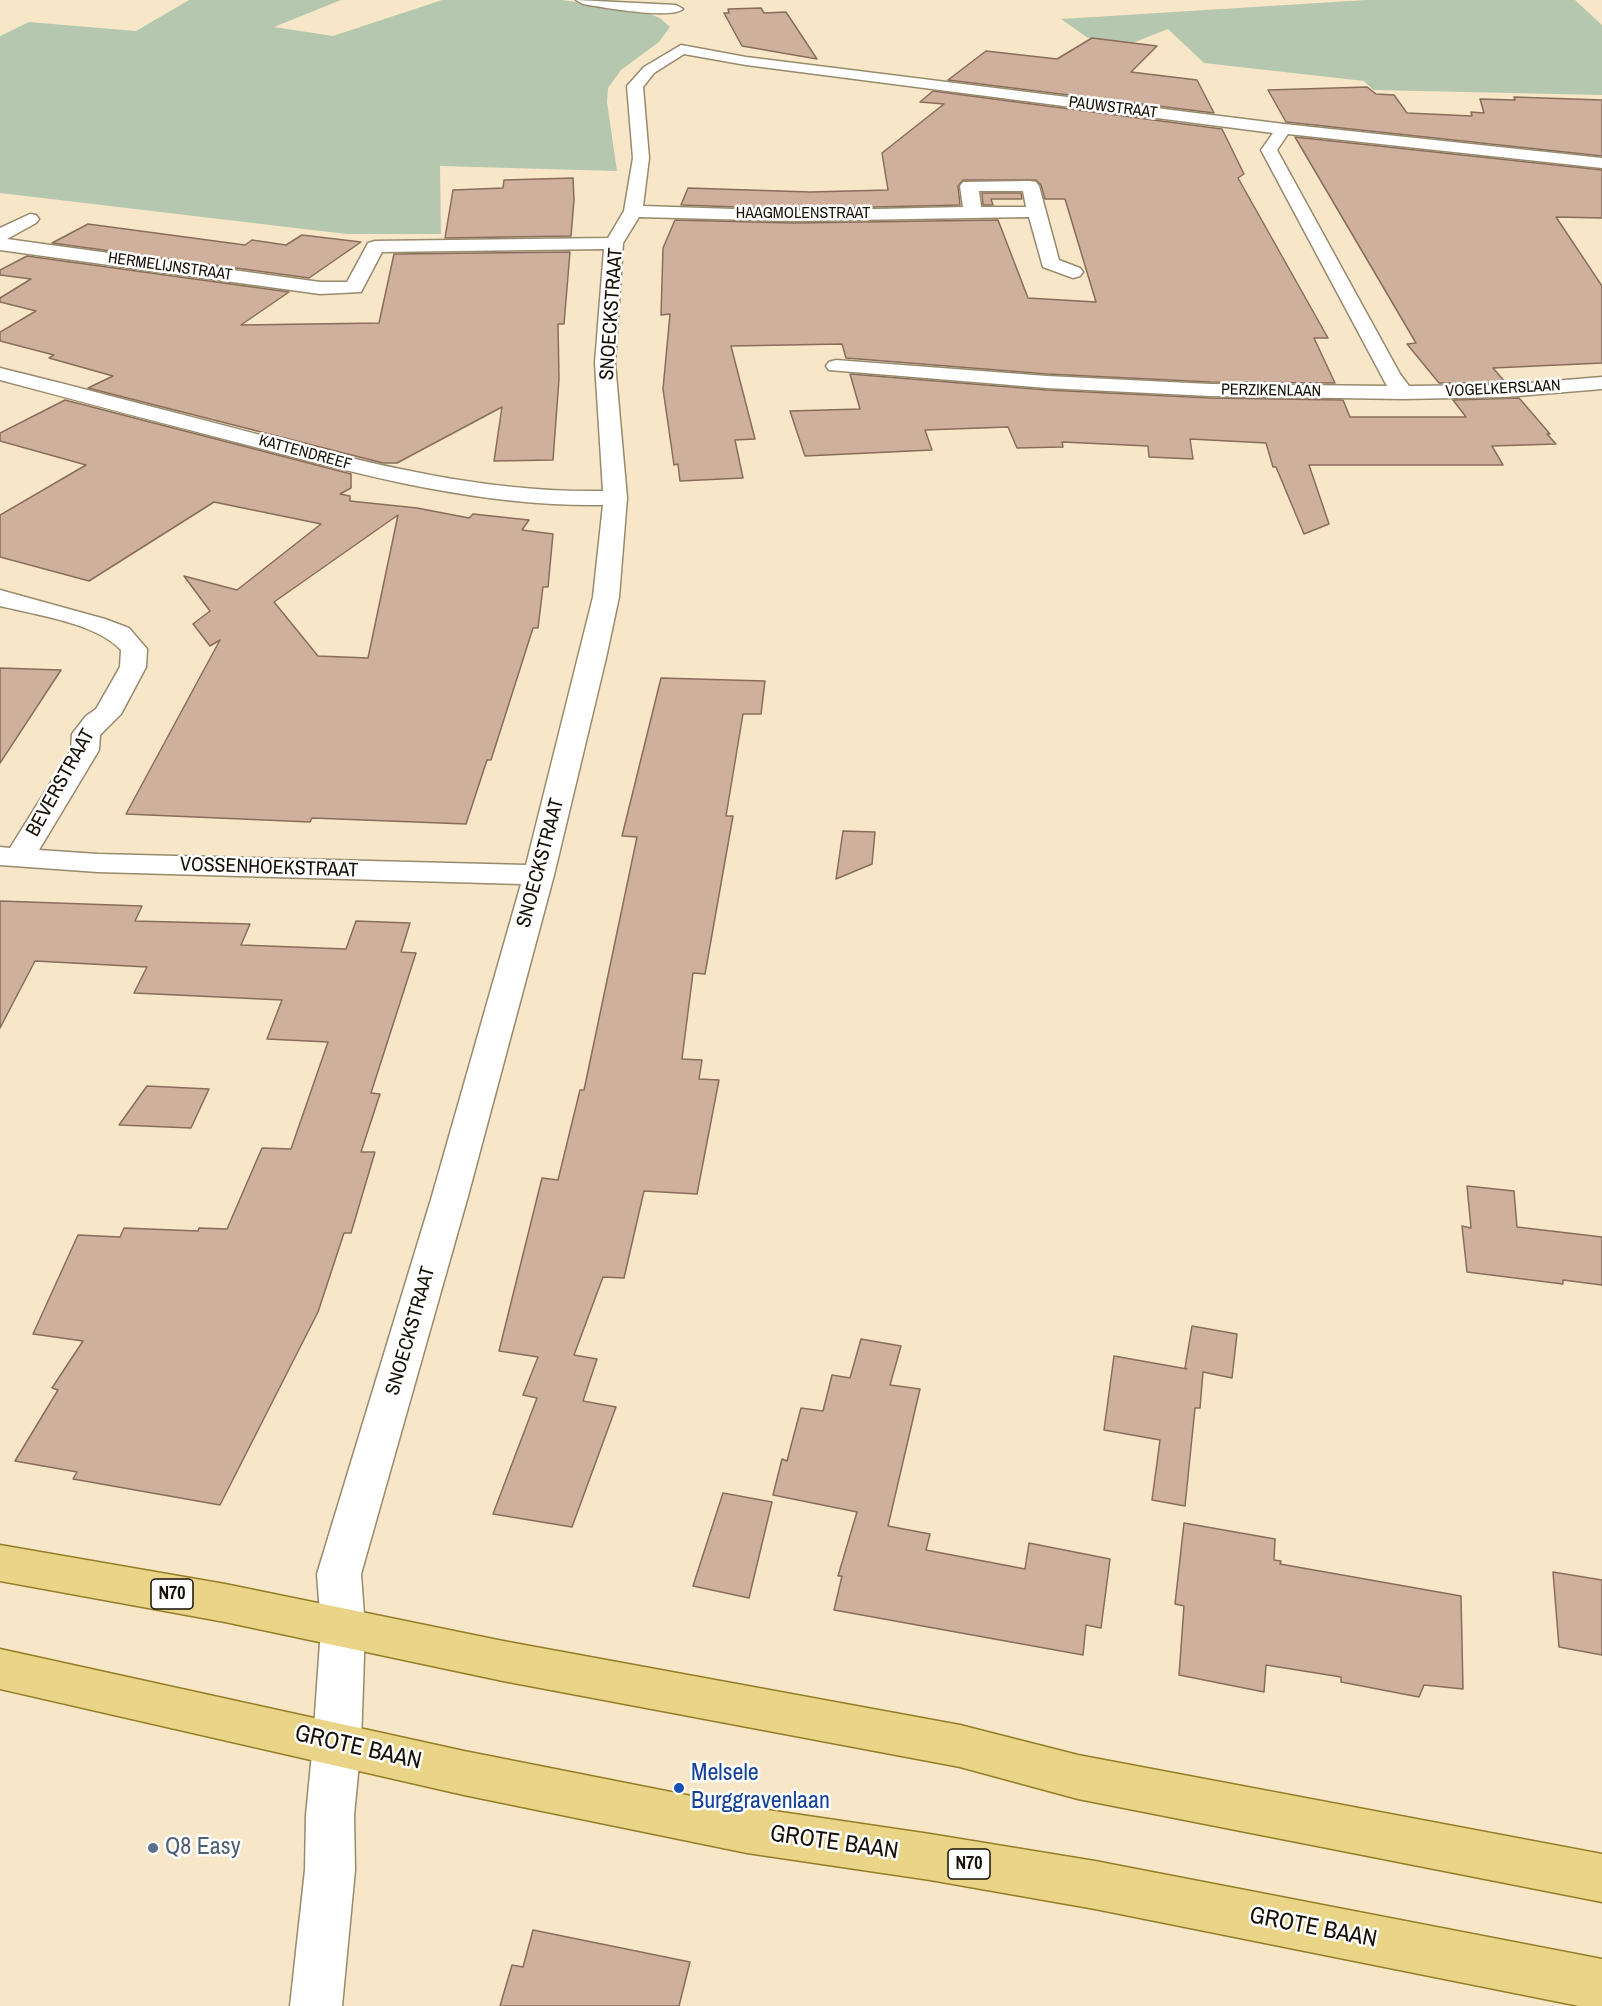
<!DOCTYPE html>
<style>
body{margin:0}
canvas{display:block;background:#f7e7c8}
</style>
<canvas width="1602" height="2006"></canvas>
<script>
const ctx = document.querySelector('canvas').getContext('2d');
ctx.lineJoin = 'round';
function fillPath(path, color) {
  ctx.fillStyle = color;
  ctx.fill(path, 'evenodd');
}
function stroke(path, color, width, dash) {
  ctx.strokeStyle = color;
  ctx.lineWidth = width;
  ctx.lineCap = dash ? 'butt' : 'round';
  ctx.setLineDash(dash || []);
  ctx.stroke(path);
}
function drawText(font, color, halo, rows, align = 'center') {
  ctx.font = font + ' "Archivo Narrow",sans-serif';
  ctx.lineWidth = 5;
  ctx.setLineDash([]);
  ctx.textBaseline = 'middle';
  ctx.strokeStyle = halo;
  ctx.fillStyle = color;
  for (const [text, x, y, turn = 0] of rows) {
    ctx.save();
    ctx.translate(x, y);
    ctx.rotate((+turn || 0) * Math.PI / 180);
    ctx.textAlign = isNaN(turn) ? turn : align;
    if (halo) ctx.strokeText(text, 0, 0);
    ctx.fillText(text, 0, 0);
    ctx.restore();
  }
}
fillPath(new Path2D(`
 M189 0H341L274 27 333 36 442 0H562L644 12 660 18 670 27 659 42 621 70 608 88 607 102 617 171 440 166 441 234H346L0 193V36L29 22 136 31Z
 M1366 0H1575L1602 25V95L1373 90 1364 81 1204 63 1168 29 1130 44 1088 38 1061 19Z`), '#b5c8af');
const building = new Path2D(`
 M761 8 764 13 786 12 817 59 742 46 724 13H729L728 9Z
 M1092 38 1157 46 1131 72 1197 80 1214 113 948 80 986 51 1057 59Z
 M1367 87 1376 94 1394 95 1407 113 1472 116 1471 112 1484 113 1480 99 1515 100 1514 97 1602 100V156L1286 122 1268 90Z
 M933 91 1222 129 1244 174 1238 178 1328 338H1314L1335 383 1210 382 1047 374 846 358 842 344 731 346 755 439 735 440 743 478 680 481 678 464 674 465 663 389 670 314 661 315 663 248 675 220 793 223 998 220 1028 298 1096 302 1065 199H1045L1041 185 1036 180H963L958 186 960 205 793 209 681 205 688 188 810 192 888 190 882 153 944 104 920 102Z
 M1295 137 1602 170V218L1556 217 1602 286V363L1493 368 1506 383H1439L1407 344 1416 343Z
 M573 178 574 200 571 236 445 238 453 190 503 188 504 180Z
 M982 193H1021L1022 199H991L993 205H983Z
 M88 224 245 245 252 240 286 245 302 235 361 242 309 278 52 243Z
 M570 252 564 324H558L559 379 553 460 494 461 502 407 397 463H383L88 388 113 376 49 358 54 355 0 341V332L36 311 0 302V298L31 279 0 275V270L27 256 289 292 241 325 379 323 394 254Z
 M850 374 1047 390 1210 398 1343 400 1350 417H1466L1453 400 1519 398 1550 434H1547L1556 444 1492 446 1503 465H1309L1329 524 1304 534 1276 467H1273L1266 443 1190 439 1193 459 1149 457 1148 446 1062 442 1063 447 1017 448 1008 427 925 430 932 450 805 456 790 411 860 409Z
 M65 400 351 474V488L340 494 350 496V501L417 508 469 518 473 514 529 520 522 530 553 534 548 587H543L538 628H533L491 760H487L466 824 312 818 310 822 126 814 220 640 210 646 193 624 210 611 184 576 237 590 321 524 214 502 89 581 0 557V515L86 465 0 441V433ZM398 515 368 658 318 656 274 602Z
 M0 668 61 670 0 763Z
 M661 678 765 681 761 714H743L726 816H733L705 974 693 973 682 1059 702 1060 699 1079 719 1080 697 1194 644 1191 624 1278 603 1277 574 1355 597 1359 583 1401 616 1407 572 1527 493 1514 537 1398 523 1395 538 1357 499 1351 542 1178 558 1180 580 1090H584L637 837 622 836Z
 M843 831 875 832 872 864 836 879Z
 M0 901 142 906 135 921 250 924 241 945 346 949 356 921 410 923 401 952 416 953 371 1093 380 1094 361 1152H375L351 1233H344L318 1312 220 1505 73 1479 77 1472 15 1461 58 1390 52 1388 83 1341 33 1334 78 1235 120 1237 124 1228 198 1231 199 1228 227 1229 262 1148 291 1149 328 1042 267 1039 282 1000 134 993 147 967 35 961 0 1028Z
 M147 1086 209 1089 191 1128 119 1125Z
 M1467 1186 1514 1191 1517 1227 1602 1237V1285L1563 1280V1284L1467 1272 1462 1226 1471 1228Z
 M1192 1326 1237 1334 1232 1378 1203 1372 1200 1408H1195L1185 1506 1152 1500 1160 1440 1104 1430 1114 1356 1187 1369 1185 1368Z
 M861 1339 901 1346 890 1385 920 1389 888 1526 930 1534 926 1550 1025 1569 1029 1543 1110 1559 1101 1628 1086 1625 1083 1655 834 1610 842 1576H838L857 1512 773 1495 782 1459 787 1461 801 1408 823 1411 832 1375 850 1378Z
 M723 1493 772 1502 749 1598 693 1586Z
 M1184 1523 1275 1539 1274 1560 1281 1561 1280 1564 1461 1596 1463 1689 1424 1685 1419 1697 1341 1682V1677L1266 1665 1264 1692 1179 1675 1184 1606 1175 1604Z
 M1553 1572 1602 1580V1655L1559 1647Z
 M533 1930 690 1962 679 2006H500L512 1965 523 1967Z`);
fillPath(building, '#ceb09c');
stroke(building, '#896d5b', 1.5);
const minor = new Path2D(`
 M576 0 676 5 683 9C672 20 601 7 583 4Z
 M681 45 746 57 1284 124 1602 158V168L1288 134 1277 150 1400 374 1409 386 1505 385 1602 377V389L1505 397 1403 399 1210 396 1047 388 829 370 826 366 829 362 836 360 1047 376 1210 384 1387 386 1261 150 1273 133 746 65 684 54 654 73 643 87 649 158 643 206 793 211 963 207 960 186 963 182 1030 181 1036 182 1039 186 1059 260 1080 268 1083 272 1080 276 1073 278 1043 267 1029 217 793 221 639 217 623 243 615 363 627 498 619 597 606 658 554 875 468 1196 361 1574 365 1628 361 1743 354 1815 355 1870 342 2006H290L305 1870 306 1815 313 1743 321 1628 317 1574 432 1196 521 884 98 872 0 865V847L10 848 71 750 72 734 86 716 96 709 120 667 121 650C96 623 36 615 0 606V590L105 619 129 628 147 649 146 667 121 714 100 735 99 750 39 850 98 854 526 865 593 597 603 505C484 507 369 477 255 447 170 425 85 403 0 380V368C90 390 179 414 268 437 378 466 489 493 603 491L595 363 604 249 382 252 361 292 320 294 0 250V228L30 214 36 215 39 219 36 223 7 239 320 282H347L366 247 368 243 375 241 608 238 624 211 633 158 627 86 644 67ZM979 191H1023L1026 207H981Z`);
const primary = new Path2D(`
 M0 1545 225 1584 503 1641 960 1725 1078 1755 1602 1854V1902L1078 1799 960 1767 503 1681 225 1622 0 1581Z
 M0 1649 464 1751 747 1807 930 1834 1095 1861 1602 1959V2006H1579L1095 1909 930 1880 747 1853 464 1795 0 1689Z`);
stroke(minor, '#988a6d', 3);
stroke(primary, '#957d26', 3);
fillPath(minor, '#fff');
fillPath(primary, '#e9d488');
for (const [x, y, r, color] of [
 [679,1788,6,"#1a4fb4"],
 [153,1848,6,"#5c6f8a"]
]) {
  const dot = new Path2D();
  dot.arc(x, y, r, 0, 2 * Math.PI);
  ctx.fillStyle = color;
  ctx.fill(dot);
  stroke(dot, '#fff', 2);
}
drawText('16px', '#161006', '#fff', [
 ["PAUWSTRAAT",1113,108,7],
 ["HAAGMOLENSTRAAT",803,214],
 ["HERMELIJNSTRAAT",170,267,8],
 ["VOGELKERSLAAN",1503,389,-3],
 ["PERZIKENLAAN",1271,391,1],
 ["KATTENDREEF",305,453,15]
]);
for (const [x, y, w] of [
 [172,1594,42],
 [969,1864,42]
]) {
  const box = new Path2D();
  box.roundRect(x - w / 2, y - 15, w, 30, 4.5);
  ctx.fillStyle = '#fff';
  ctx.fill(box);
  stroke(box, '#161006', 1.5);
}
drawText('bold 18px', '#161006', null, [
 ["N70",172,1594],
 ["N70",969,1864]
]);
drawText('20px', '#161006', '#fff', [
 ["SNOECKSTRAAT",612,314,-86],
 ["BEVERSTRAAT",61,783,-61],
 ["SNOECKSTRAAT",541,863,-75],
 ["VOSSENHOEKSTRAAT",269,868,2],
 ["SNOECKSTRAAT",411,1331,-74]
]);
drawText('24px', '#161006', '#fff', [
 ["GROTE BAAN",358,1748,13],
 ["GROTE BAAN",834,1843,8],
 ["GROTE BAAN",1313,1928,11]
]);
drawText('24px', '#164399', '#fff', [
 ["Melsele",691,1774],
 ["Burggravenlaan",691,1802]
], 'left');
drawText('24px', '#4e5e75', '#fff', [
 ["Q8 Easy",165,1848]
], 'left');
</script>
